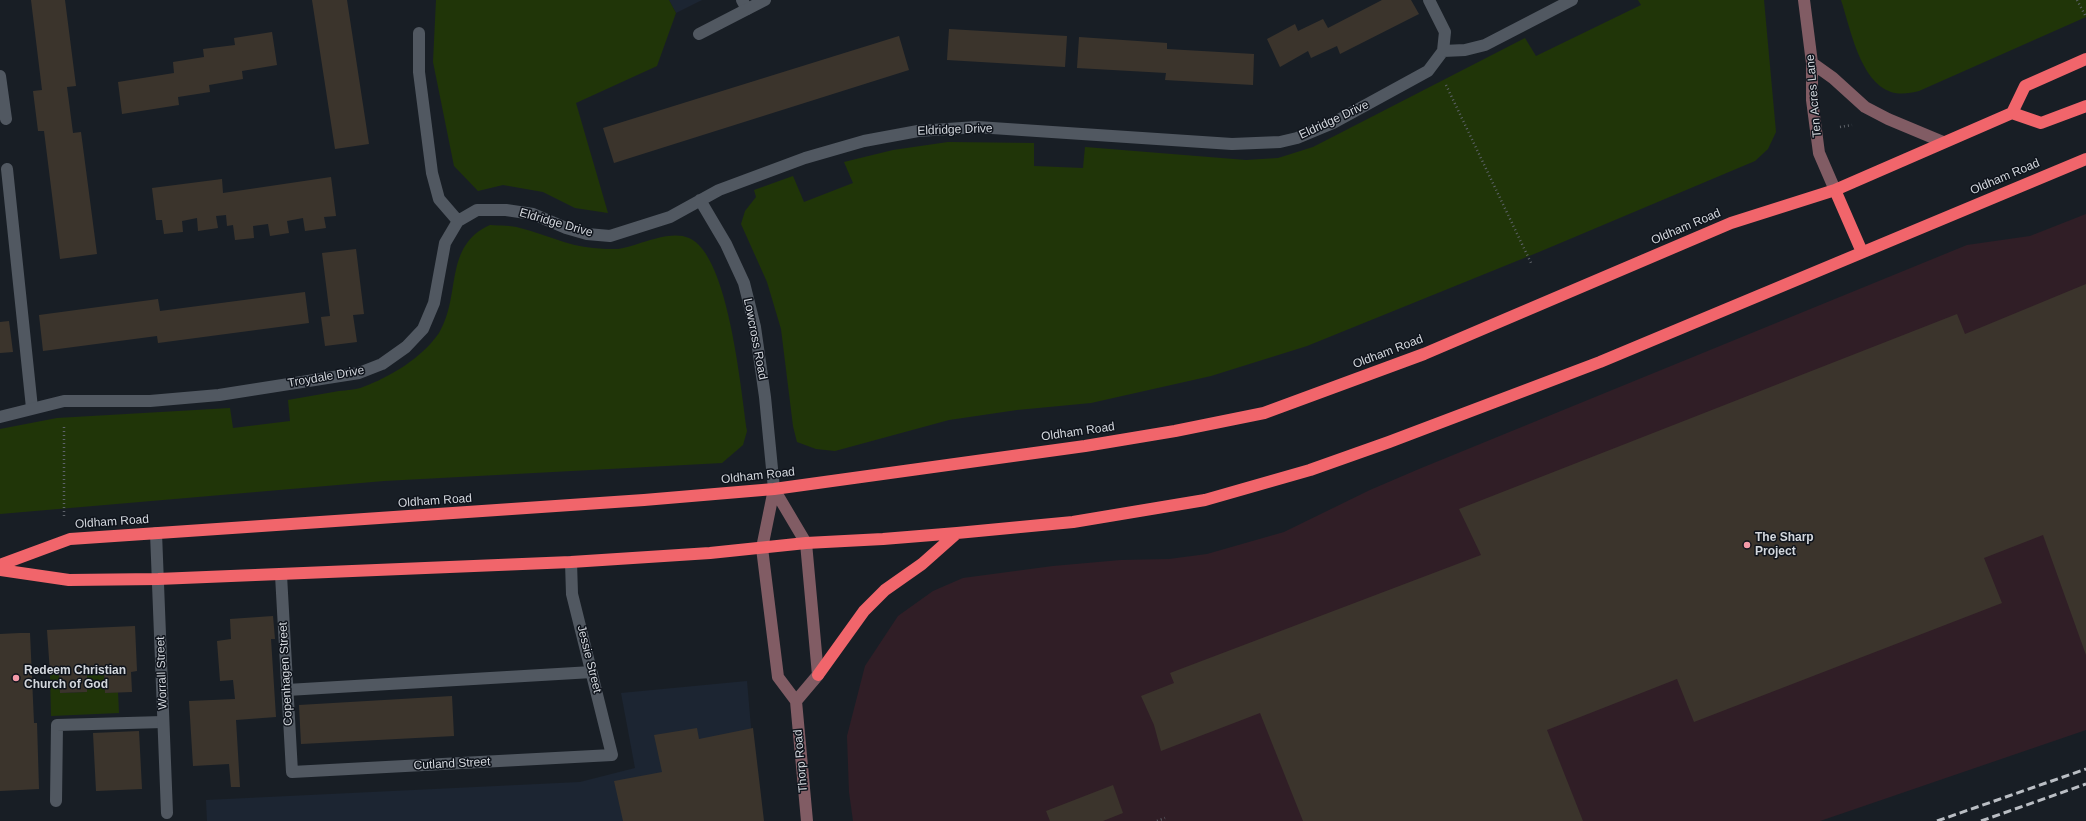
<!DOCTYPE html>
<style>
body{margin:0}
canvas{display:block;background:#181e25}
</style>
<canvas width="2086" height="821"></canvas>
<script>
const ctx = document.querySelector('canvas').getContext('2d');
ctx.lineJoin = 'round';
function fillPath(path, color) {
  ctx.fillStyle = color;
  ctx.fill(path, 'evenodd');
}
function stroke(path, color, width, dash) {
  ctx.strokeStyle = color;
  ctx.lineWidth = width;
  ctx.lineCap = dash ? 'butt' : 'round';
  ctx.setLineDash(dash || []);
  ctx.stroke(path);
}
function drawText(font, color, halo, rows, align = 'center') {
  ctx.font = font + ' Helvetica,sans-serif';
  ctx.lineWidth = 3;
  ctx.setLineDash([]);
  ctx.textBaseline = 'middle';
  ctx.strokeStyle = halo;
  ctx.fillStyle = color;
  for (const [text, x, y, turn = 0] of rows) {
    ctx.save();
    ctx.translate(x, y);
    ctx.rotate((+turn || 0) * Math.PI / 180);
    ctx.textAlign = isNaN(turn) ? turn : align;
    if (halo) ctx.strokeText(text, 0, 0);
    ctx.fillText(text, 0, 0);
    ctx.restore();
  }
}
fillPath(new Path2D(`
 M2086 214V730L1820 821H853L849 792 847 736 865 666 898 616 933 591 963 578 1053 566 1121 560 1169 559 1207 554 1284 532 1370 490 1419 469 1967 245 2030 236Z`), '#301e26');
fillPath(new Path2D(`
 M669 0H702L676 13Z
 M747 681 759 821H207L206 800 580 782 635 768 621 693Z`), '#1c2532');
fillPath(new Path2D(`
 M436 0H669L676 13 657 66 576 103 608 213 575 208 543 192 503 185 478 191 454 166 433 62Z
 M1638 0H1764L1776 132 1768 149 1755 161 1539 252 1307 346 1211 376 1091 403 1017 410 949 420 835 451 816 449 797 442 793 426 781 329 767 282 741 224 745 211 756 197 754 190 793 176 804 202 853 183 844 162 893 150 948 142 1034 143V166L1083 168 1085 147 1246 160 1278 158 1313 147 1525 38 1536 56 1641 5Z
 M1841 0H2086V17L1919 91C1910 93 1901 95 1891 92 1860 82 1850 27 1841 0Z
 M490 225C500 226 511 225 520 228 545 234 568 246 593 248 601 249 610 249 618 249 638 246 669 229 689 238 729 255 741 391 747 431L743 445 722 463 384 481 0 514V429L57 418 230 408 233 428 290 421 288 400C305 397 322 394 339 391 347 390 356 390 363 387 390 377 422 358 439 333 462 295 443 246 490 225Z
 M87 672H104L105 693 118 692 119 713 51 716 50 673H59L60 693 87 692Z`), '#203508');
fillPath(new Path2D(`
 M31 0H65L76 86 67 87 73 133 81 132 97 254 60 259 44 131H38L33 91 42 90Z
 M312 0H347L369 144 335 149Z
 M1382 0H1411L1419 14 1340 54 1337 46 1311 58 1308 51 1280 67 1267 39 1295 24 1298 31 1323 19 1328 28Z
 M949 29 1067 36 1065 67 947 60Z
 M272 32 277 65 242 71 243 79 209 85 210 92 178 97 179 105 122 114 118 82 174 73 173 62 204 57 203 49 235 45 234 38Z
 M899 36 909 70 614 163 603 128Z
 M1079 37 1167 43V49L1254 54 1253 85 1165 80 1166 73 1077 68Z
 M331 177 336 216 324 217 326 228 305 231 303 218 287 221 289 233 270 236 268 224 253 226 254 238 235 240 233 225 227 226 226 215 216 216 218 228 198 231 197 218 182 221 183 232 164 234 162 220H156L152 188 222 179 223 193Z
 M356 249 364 314 353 315 357 342 325 346 321 317 330 316 322 253Z
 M2086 284V655L2043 535 1984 558 2002 603 1694 722 1677 679 1547 730 1583 821H1303L1260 713 1161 751 1154 725 1141 696 1174 683 1170 673 1481 555 1459 509 1957 314 1965 334Z
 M305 292 309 323 158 343 157 336 43 351 39 315 158 299 160 311Z
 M9 321 13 352 0 353V322Z
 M273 616 275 639H271L276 717 236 720 240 787H231L229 764 193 766 189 701 235 699 233 680 220 681 217 641 231 639 230 619Z
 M135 626 137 671 131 672 132 692 105 693 104 672H87V692L60 693 59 673H50L47 630Z
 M20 633H30L34 723H37L39 789 0 791V634Z
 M452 696 454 736 301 744 299 705Z
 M697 728 699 739 753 728 764 821H623L614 781 662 772 654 735Z
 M139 731 142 789 96 791 93 733Z
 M1113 785 1123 813 1103 821H1050L1046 811Z`), '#3b342c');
stroke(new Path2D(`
 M2077 0 2086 17
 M1446 85 1532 265
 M1840 127 1852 125
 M64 516V424
 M1157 821 1165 818`), '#5d6269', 2.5, [1, 3]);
stroke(new Path2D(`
 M742 0 747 9
 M0 76 6 119
 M7 169 32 408
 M287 690 592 672
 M56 801 57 725 163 722`), '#515861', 12);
stroke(new Path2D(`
 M419 33V72L432 173 439 199 458 221
 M699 34 765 0
 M1443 51 1465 50 1485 45 1572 0
 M700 200 726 244 744 283 755 327 765 397 774 489
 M0 417 64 401H150L219 395 359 373 382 364 406 347 423 329 434 303 445 243 458 221 477 210H506L533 214 566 228 587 234 610 236 670 217 719 190 805 158 864 141 918 131 977 127 1232 144 1280 142 1297 138 1333 123 1428 71 1443 51 1445 32 1429 0
 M156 533 167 813
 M281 575 292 772 612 755 572 594 571 562`), '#515861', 12);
stroke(new Path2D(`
 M1804 0 1812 63V100L1819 153 1835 190
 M1812 63 1833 78 1865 107 1888 119 1943 142
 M774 489 806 543 818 675 796 701
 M774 489 762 548 778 677 796 701
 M796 701 807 821`), '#815c64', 12);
stroke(new Path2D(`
 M2012 113 2041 123 2086 106
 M1835 190 1862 252
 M0 565 70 539 644 500 774 489 1085 446 1175 431 1264 413 1424 354 1731 223 1835 190 2012 113 2025 86 2086 59
 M0 570 69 580 158 579 571 562 710 553 806 543 883 539 957 533 1073 522 1205 500 1310 470 1389 442 1600 362 2086 159
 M818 675 864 611 885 590 922 564 957 533`), '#f1656b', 12);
stroke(new Path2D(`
 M1937 821 2086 769
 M1981 821 2086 784`), '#babec4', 3, [8, 4]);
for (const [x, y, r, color] of [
 [1747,545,4,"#f39aa8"],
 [16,678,4,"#f39aa8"]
]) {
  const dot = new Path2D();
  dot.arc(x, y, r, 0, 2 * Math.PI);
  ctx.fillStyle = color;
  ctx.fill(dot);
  stroke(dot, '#0f141c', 1.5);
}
drawText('12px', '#d3d7dd', '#0f141c', [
 ["Ten Acres Lane",1814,96,-95],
 ["Eldridge Drive",1334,120,-25],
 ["Eldridge Drive",955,130,-2],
 ["Oldham Road",2005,177,-23],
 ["Eldridge Drive",556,223,16],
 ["Oldham Road",1686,227,-23],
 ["Lowcross Road",755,339,79],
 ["Oldham Road",1388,352,-21],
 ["Troydale Drive",326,377,-10],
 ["Oldham Road",1078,432,-8],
 ["Oldham Road",758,476,-6],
 ["Oldham Road",435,501,-4],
 ["Oldham Road",112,522,-4],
 ["Jessie Street",589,659,76],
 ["Worrall Street",162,673,-92],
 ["Copenhagen Street",286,674,-93],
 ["Thorp Road",801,761,-95],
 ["Cutland Street",452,764,-3]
]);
drawText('bold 12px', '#d3d7dd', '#0f141c', [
 ["The Sharp",1755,538],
 ["Project",1755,552],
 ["Redeem Christian",24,671],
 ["Church of God",24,685]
], 'left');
</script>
